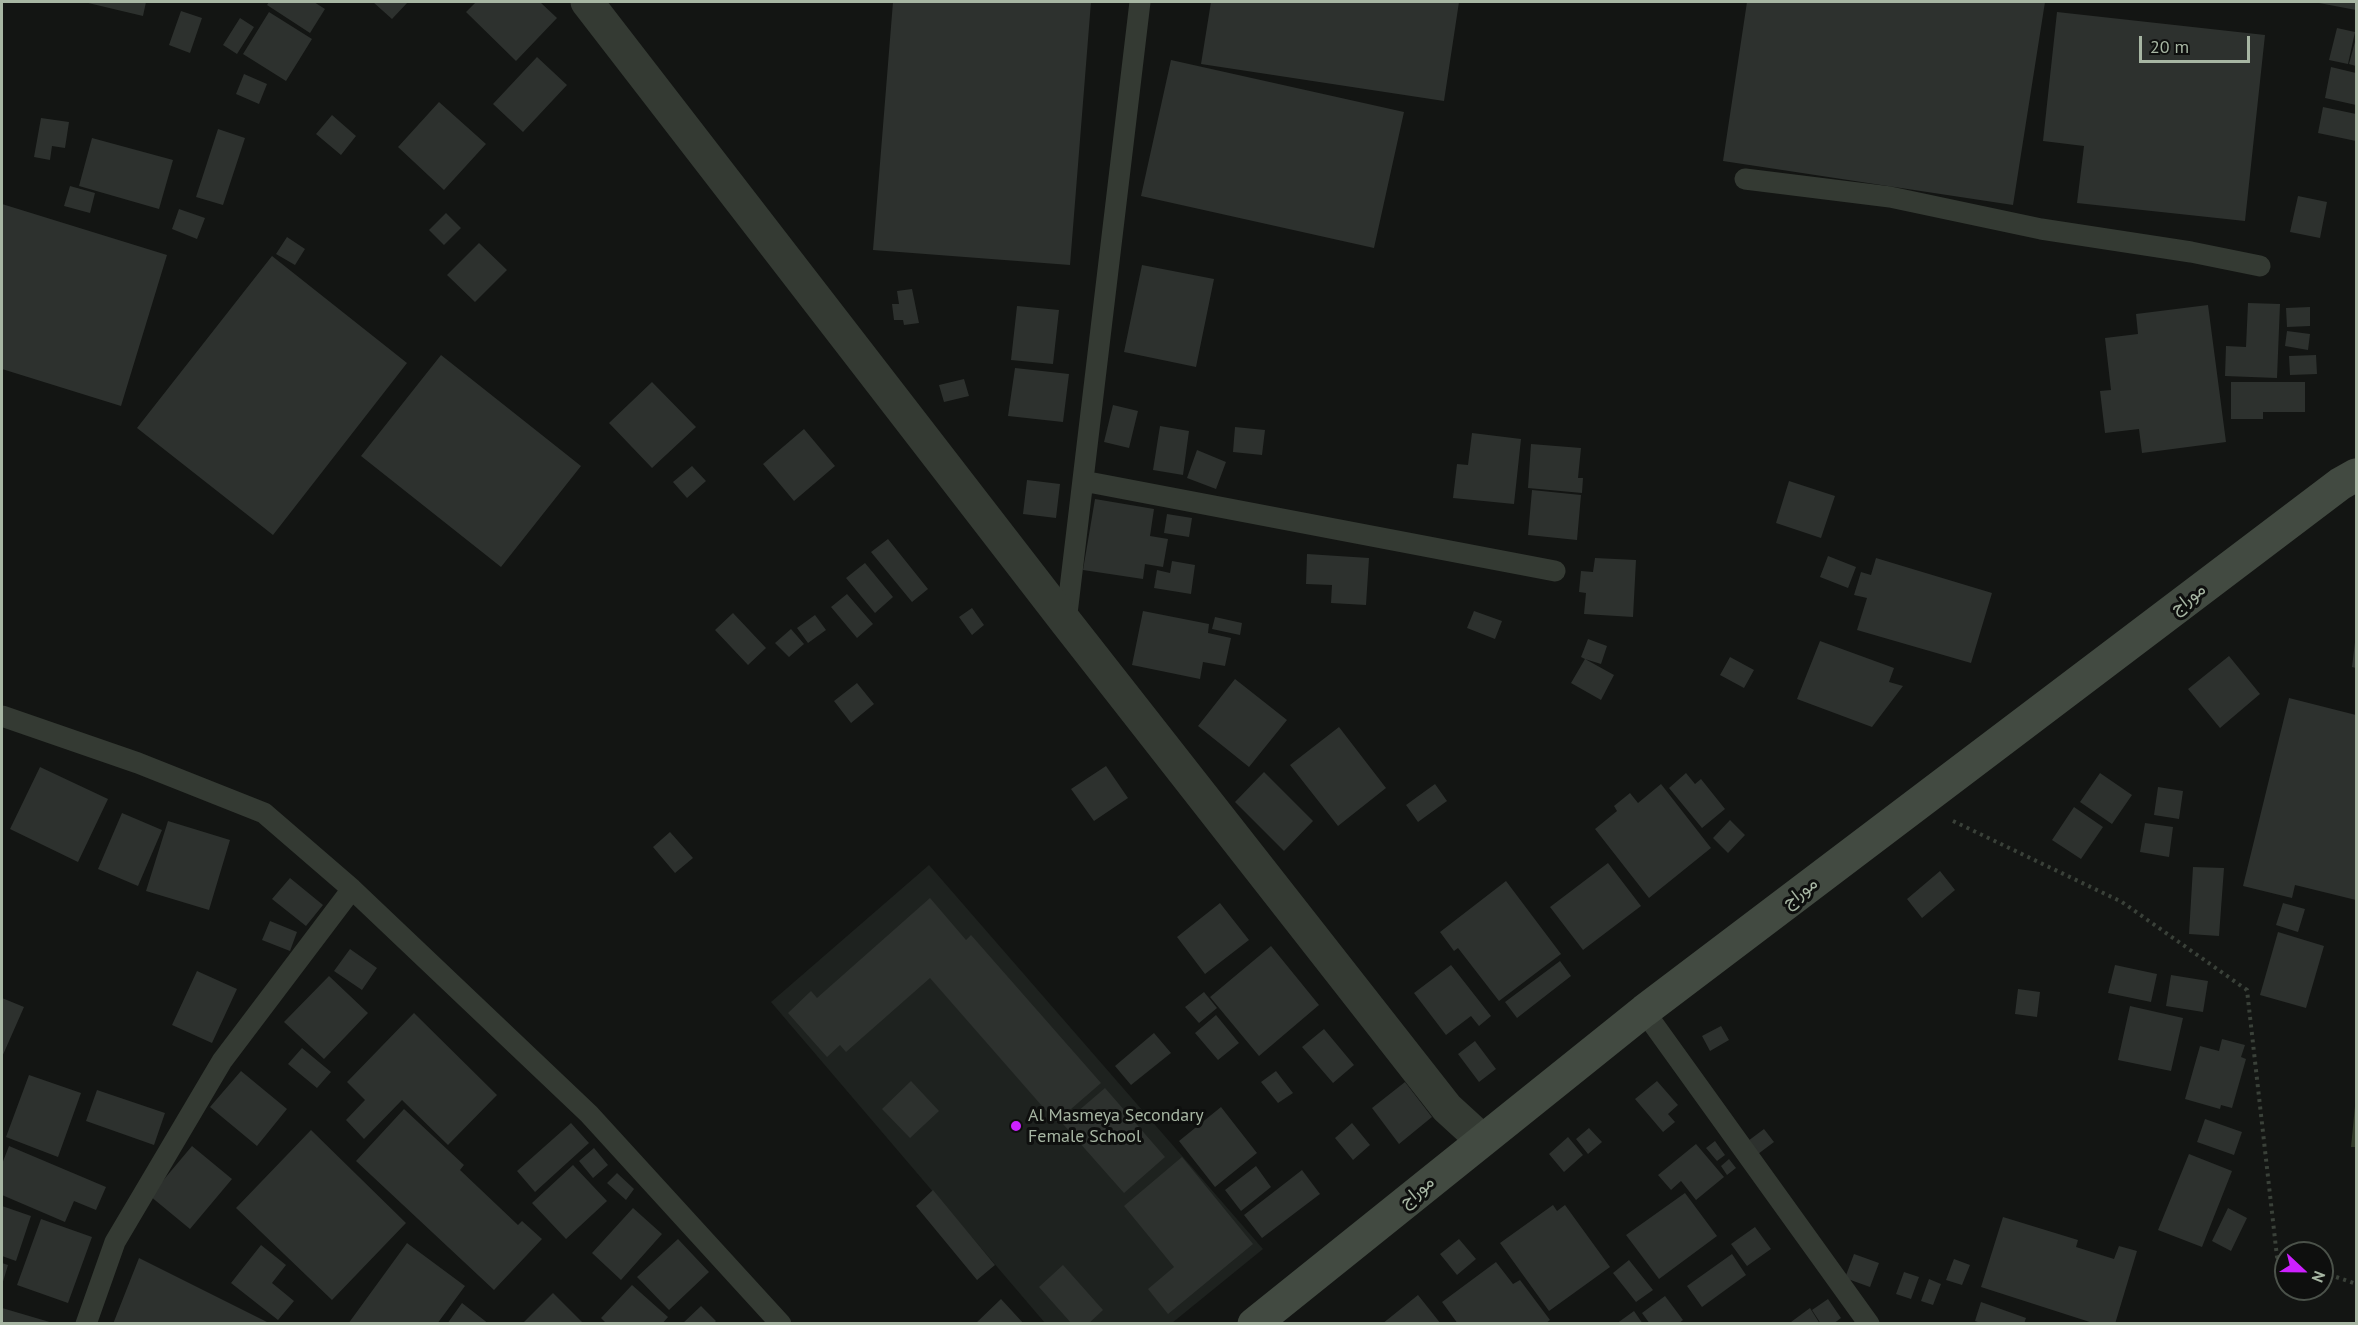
<!DOCTYPE html>
<meta charset="utf-8">
<style>
body{margin:0}
#map{position:relative;width:2358px;height:1325px;overflow:hidden;background:#131513;font-family:"PT Sans",sans-serif}
canvas{display:block}
.frame{position:absolute;inset:0;border:3px solid #a7b6a3;pointer-events:none}
.north{position:absolute;left:2274px;top:1241px;width:60px;height:60px;box-sizing:border-box;background:#0e0f0e;border:2px solid #4b524a;border-radius:50%;rotate:112deg;font-size:16px;font-weight:700;line-height:24px;text-align:center;color:#a7b6a3}
.north::after{content:'';display:block;margin:auto;width:21px;height:27px;background:#cd20ff;clip-path:polygon(50% 0,100% 100%,50% 72%,0 100%)}
.scale{position:absolute;left:2139px;top:36px;width:111px;height:27px;box-sizing:border-box;border:3px solid #a7b6a3;border-top:0;padding-left:8px;font-size:18px;line-height:21px;white-space:nowrap;color:#a7b6a3;-webkit-text-stroke:4px #0e0f0e;paint-order:stroke}
</style>
<div id="map">
<canvas width="2358" height="1325"></canvas>
<div class="frame"></div>
<div class="north">N</div>
<div class="scale">20 m</div>
</div>
<script>
const ctx = document.querySelector('canvas').getContext('2d');
ctx.lineJoin = 'round';
function fillPath(path, color) {
  ctx.fillStyle = color;
  ctx.fill(path, 'evenodd');
}
function stroke(path, color, width, dash) {
  ctx.strokeStyle = color;
  ctx.lineWidth = width;
  ctx.lineCap = dash ? 'butt' : 'round';
  ctx.setLineDash(dash || []);
  ctx.stroke(path);
}
function drawText(font, color, halo, rows, align = 'center') {
  ctx.font = font + ' "PT Sans",Vazirmatn,sans-serif';
  ctx.lineWidth = 6;
  ctx.setLineDash([]);
  ctx.textBaseline = 'middle';
  ctx.strokeStyle = halo;
  ctx.fillStyle = color;
  for (const [text, x, y, turn = 0] of rows) {
    ctx.save();
    ctx.translate(x, y);
    ctx.rotate((+turn || 0) * Math.PI / 180);
    ctx.textAlign = isNaN(turn) ? turn : align;
    if (halo) ctx.strokeText(text, 0, 0);
    ctx.fillText(text, 0, 0);
    ctx.restore();
  }
}
fillPath(new Path2D(`
 M929 865 1263 1249 1172 1323H1045L771 1002Z`), '#1e221f');
fillPath(new Path2D(`
 M2356 1096V1147H2351Z`), '#303928');
fillPath(new Path2D(`
 M84 2H146L143 16Z
 M269 2H314L325 9 310 33 267 5Z
 M373 2H408L392 19Z
 M476 2H540L557 18 516 61 466 12Z
 M893 2H1091L1070 265 873 250Z
 M1211 2H1459L1444 101 1201 64Z
 M1747 2H2045L2013 205 1723 161Z
 M2319 2H2356V10L2319 3Z
 M181 11 202 18 190 53 169 45Z
 M269 12 312 39 286 81 243 54Z
 M2057 12 2265 35 2245 221 2077 203 2084 146 2043 141Z
 M240 18 254 27 237 54 223 45Z
 M2337 28 2355 32 2348 64 2329 60Z
 M2356 38V66L2349 64Z
 M537 57 567 85 523 132 493 104Z
 M1171 60 1404 112 1374 248 1141 196Z
 M2331 67 2356 73V105L2325 98Z
 M244 74 267 84 259 104 236 94Z
 M439 102 486 144 444 190 398 147Z
 M2323 107 2356 114V141L2318 133Z
 M332 115 356 136 341 155 316 134Z
 M41 118 69 122 65 148 52 146 50 160 34 157Z
 M218 129 245 138 223 205 196 197Z
 M92 138 173 160 159 209 79 186Z
 M70 186 95 193 90 213 64 206Z
 M2298 196 2327 202 2320 238 2290 232Z
 M2 204 167 255 121 406 2 369Z
 M179 209 205 218 197 239 172 229Z
 M446 213 461 228 444 245 429 230Z
 M287 237 305 249 295 265 276 254Z
 M479 243 507 270 475 302 447 275Z
 M272 256 407 363 273 535 137 428Z
 M1142 265 1214 279 1196 367 1124 352Z
 M912 289 919 323 904 325 903 320H894L892 304H899L897 291Z
 M2248 303 2280 304 2277 378 2225 376 2226 346 2246 347Z
 M2208 305 2226 442 2142 453 2139 429 2105 433 2100 391 2111 390 2105 338 2138 334 2136 314Z
 M1017 306 1059 310 1053 364 1011 360Z
 M2310 307V326L2287 327 2286 308Z
 M2287 331 2310 334 2308 350 2285 346Z
 M441 355 581 466 501 567 361 456Z
 M2316 355 2317 374 2290 375 2289 356Z
 M1015 368 1069 374 1063 422 1008 416Z
 M964 379 969 396 944 402 939 385Z
 M652 382 696 427 652 468 609 423Z
 M2231 382H2305V412H2263V419H2231Z
 M1113 405 1138 411 1129 448 1104 442Z
 M1160 426 1189 431 1183 475 1153 470Z
 M1235 427 1265 430 1262 455 1233 452Z
 M804 429 835 466 794 501 763 464Z
 M1472 433 1521 439 1514 504 1453 498 1457 464 1468 465Z
 M1531 444 1581 448 1578 478H1583L1582 493 1528 488Z
 M1197 450 1226 462 1216 489 1187 478Z
 M692 466 706 481 687 498 673 482Z
 M1027 480 1060 484 1056 518 1023 514Z
 M1789 481 1835 496 1821 538 1776 523Z
 M1532 490 1581 495 1577 540 1528 535Z
 M1095 499 1154 509 1150 536 1168 539 1163 567 1145 564 1143 579 1083 570Z
 M1167 514 1192 518 1189 537 1164 533Z
 M888 539 928 589 912 602 871 552Z
 M1307 554 1369 558 1366 605 1331 603 1332 585 1306 584Z
 M1828 556 1856 567 1848 588 1820 577Z
 M1595 558 1636 560 1633 617 1584 614 1586 593 1579 592 1581 571 1593 572Z
 M1876 558 1992 593 1971 663 1857 630 1867 598 1854 595 1861 572 1871 575Z
 M1172 561 1195 565 1191 594 1154 588 1157 570 1170 573Z
 M865 563 893 597 875 613 846 578Z
 M847 594 873 624 857 638 831 607Z
 M972 608 984 625 972 635 959 617Z
 M1143 611 1209 624 1208 633 1231 638 1225 666 1203 662 1200 679 1132 665Z
 M1474 611 1502 621 1495 639 1467 628Z
 M733 613 766 648 748 665 715 630Z
 M815 615 826 630 808 643 797 628Z
 M1215 617 1242 623 1240 635 1212 629Z
 M791 629 804 644 789 657 775 643Z
 M1588 639 1607 646 1601 664 1585 659 1614 675 1601 700 1571 683 1585 659 1581 657Z
 M1820 641 1894 668 1889 682 1903 686 1872 727 1797 699Z
 M2355 642H2356V668L2352 667Z
 M2229 656 2260 694 2220 728 2188 689Z
 M1730 657 1754 670 1744 688 1720 675Z
 M1235 679 1287 720 1249 767 1198 726Z
 M857 683 874 704 851 723 834 701Z
 M2289 698 2356 715V900L2295 885 2292 898 2243 886Z
 M1339 727 1386 788 1338 826 1290 765Z
 M1106 766 1128 798 1094 821 1071 789Z
 M40 767 108 799 78 862 10 829Z
 M1264 772 1313 821 1284 851 1235 802Z
 M1686 773 1695 784 1701 779 1725 809 1702 828 1669 788Z
 M2100 773 2132 795 2112 824 2080 802Z
 M1435 784 1447 801 1418 822 1406 805Z
 M1661 784 1711 848 1649 898 1595 829 1617 811 1614 806 1630 793 1638 803Z
 M2158 787 2183 791 2179 819 2154 815Z
 M2074 807 2103 827 2081 859 2052 840Z
 M122 813 162 830 138 886 98 869Z
 M1730 820 1745 835 1728 853 1713 838Z
 M168 821 230 840 209 910 146 891Z
 M2145 823 2173 827 2169 857 2140 852Z
 M670 832 693 858 675 873 653 847Z
 M1608 863 1641 906 1583 950 1550 907Z
 M2193 867 2224 868 2219 936 2189 934Z
 M1940 871 1955 890 1922 918 1907 899Z
 M290 878 323 905 306 926 272 899Z
 M1506 881 1561 954 1499 1001 1458 948 1454 951 1440 932Z
 M930 898 966 940 971 935 1101 1083 1056 1122 930 978 846 1052 840 1045 827 1057 788 1013 811 991 817 998Z
 M1220 903 1249 940 1205 974 1177 937Z
 M2283 903 2305 909 2298 932 2276 925Z
 M270 921 297 932 290 951 262 940Z
 M2278 932 2324 946 2306 1008 2260 995Z
 M1271 946 1319 1005 1259 1056 1210 997Z
 M350 949 377 968 362 990 334 971Z
 M1560 961 1571 976 1517 1018 1505 1002Z
 M1451 965 1491 1016 1479 1026 1471 1016 1446 1035 1414 993Z
 M2115 965 2157 974 2151 1002 2108 993Z
 M197 971 237 989 212 1043 172 1025Z
 M2171 975 2208 981 2203 1012 2166 1006Z
 M329 976 368 1013 324 1059 284 1022Z
 M2018 989 2040 992 2037 1017 2015 1014Z
 M1204 992 1217 1008 1199 1023 1185 1007Z
 M2 998 24 1007 2 1057Z
 M2130 1006 2183 1018 2171 1071 2118 1060Z
 M414 1013 497 1095 448 1145 402 1100 364 1139 346 1120 365 1100 347 1082Z
 M1216 1015 1239 1043 1218 1060 1195 1033Z
 M1721 1026 1729 1040 1710 1051 1702 1036Z
 M1324 1029 1354 1065 1333 1083 1302 1047Z
 M1154 1033 1171 1053 1131 1085 1115 1066Z
 M2222 1039 2245 1045 2241 1057 2246 1059 2232 1108 2221 1105 2220 1109 2185 1099 2200 1046 2219 1051Z
 M1475 1041 1496 1069 1479 1082 1458 1054Z
 M302 1048 331 1072 317 1088 288 1064Z
 M241 1071 287 1109 257 1146 210 1107Z
 M1276 1071 1293 1093 1278 1103 1261 1082Z
 M29 1075 81 1093 58 1157 6 1137Z
 M911 1081 939 1111 910 1138 882 1109Z
 M1657 1081 1678 1105 1668 1114 1675 1122 1663 1132 1635 1099Z
 M1405 1082 1432 1117 1399 1144 1372 1108Z
 M1105 1088 1165 1157 1124 1193 1063 1124Z
 M97 1090 165 1113 154 1145 86 1121Z
 M1221 1107 1257 1153 1215 1187 1179 1141Z
 M404 1109 464 1165 460 1170 518 1225 522 1221 542 1239 494 1290 356 1161Z
 M2205 1119 2242 1132 2234 1155 2197 1142Z
 M571 1123 589 1143 535 1192 517 1171Z
 M1352 1123 1370 1145 1353 1160 1335 1138Z
 M1589 1128 1602 1142 1588 1154 1576 1139Z
 M1764 1129 1774 1142 1758 1154 1748 1141Z
 M311 1130 406 1223 332 1300 236 1208Z
 M1568 1137 1583 1155 1564 1172 1549 1154Z
 M1715 1141 1725 1155 1717 1161 1706 1148Z
 M1696 1144 1724 1177 1696 1200 1681 1181 1671 1190 1658 1175Z
 M9 1146 106 1187 96 1210 74 1201 65 1222 2 1195V1164Z
 M192 1146 232 1179 190 1229 150 1196Z
 M594 1148 608 1165 593 1178 579 1161Z
 M2189 1154 2232 1171 2202 1247 2158 1230Z
 M1182 1157 1253 1244 1168 1314 1148 1289 1174 1267 1124 1206Z
 M1729 1159 1736 1168 1727 1175 1721 1166Z
 M573 1165 607 1201 566 1239 532 1203Z
 M1256 1166 1271 1187 1241 1211 1225 1190Z
 M1302 1170 1320 1194 1262 1238 1244 1215Z
 M617 1173 634 1189 626 1200 607 1183Z
 M933 1190 995 1265 977 1280 916 1206Z
 M1685 1193 1717 1236 1659 1279 1626 1235Z
 M1553 1205 1557 1211 1565 1205 1610 1267 1549 1311 1500 1243Z
 M2 1206 31 1216 16 1261 2 1256Z
 M633 1208 662 1234 621 1280 592 1253Z
 M2228 1208 2247 1218 2231 1251 2212 1241Z
 M2003 1217 2078 1240 2076 1247 2114 1259 2119 1246 2137 1251 2115 1324H2096L1981 1287Z
 M41 1219 92 1237 68 1303 17 1285Z
 M1755 1227 1771 1249 1747 1266 1731 1244Z
 M678 1239 709 1272 669 1310 637 1277Z
 M1459 1239 1476 1259 1457 1275 1440 1254Z
 M407 1243 465 1286 437 1324H348Z
 M261 1245 286 1265 272 1283 294 1301 278 1320 231 1283Z
 M1732 1254 1746 1275 1702 1307 1687 1286Z
 M1854 1254 1879 1263 1870 1287 1845 1278Z
 M139 1258 271 1324H113Z
 M1954 1259 1970 1265 1962 1285 1946 1280Z
 M1629 1260 1653 1290 1636 1302 1613 1273Z
 M1496 1262 1513 1284 1520 1280 1550 1320 1545 1324H1458L1442 1302Z
 M2 1263 8 1265 2 1285Z
 M1063 1265 1103 1310 1088 1324H1072L1039 1287Z
 M1904 1272 1919 1277 1911 1299 1896 1294Z
 M1929 1279 1941 1284 1933 1305 1921 1301Z
 M632 1285 668 1317 662 1324H607L601 1318Z
 M553 1293 584 1324H522Z
 M1418 1295 1441 1324H1382Z
 M1665 1296 1683 1320 1678 1324H1650L1642 1313Z
 M1001 1299 1024 1324H975Z
 M1828 1299 1841 1318 1833 1324H1821L1812 1310Z
 M1981 1302 2026 1318 2024 1324H1983L1975 1321Z
 M462 1303 489 1324H447Z
 M701 1306 716 1321 713 1324H682Z
 M2 1308 53 1323V1324H2Z
 M1810 1308 1820 1324H1792L1791 1322Z
 M1634 1311 1643 1324H1616Z`), '#2d312e');
stroke(new Path2D(`
 M1953 821 2122 902 2247 990 2277 1257 2286 1260
 M2322 1272 2356 1284`), '#3a4139', 4, [3, 4.5]);
stroke(new Path2D(`
 M1745 179 1890 197 2041 229 2191 252 2260 266
 M1083 481 1555 571
 M1066 622 1140 2
 M2 716 138 763 264 813 352 889 589 1114 781 1324
 M1644 1011 1869 1324
 M86 1324 115 1242 222 1061 352 889`), '#343a33', 21);
stroke(new Path2D(`
 M587 2 1066 622 1447 1108 1482 1140`), '#343a33', 33);
stroke(new Path2D(`
 M1254 1324 1644 1011 2340 484 2356 475`), '#424a41', 33);
for (const [x, y, r, color] of [
 [1016,1126,6,"#cd20ff"]
]) {
  const dot = new Path2D();
  dot.arc(x, y, r, 0, 2 * Math.PI);
  ctx.fillStyle = color;
  ctx.fill(dot);
  stroke(dot, '#0e0f0e', 2);
}
drawText('18px', '#a7b6a3', '#0e0f0e', [
 ["موراج",2188,599,-37],
 ["موراج",1800,893,-37],
 ["موراج",1417,1192,-39]
]);
drawText('18px', '#a7b6a3', '#0e0f0e', [
 ["Al Masmeya Secondary",1028,1116],
 ["Female School",1028,1137]
], 'left');
</script>
